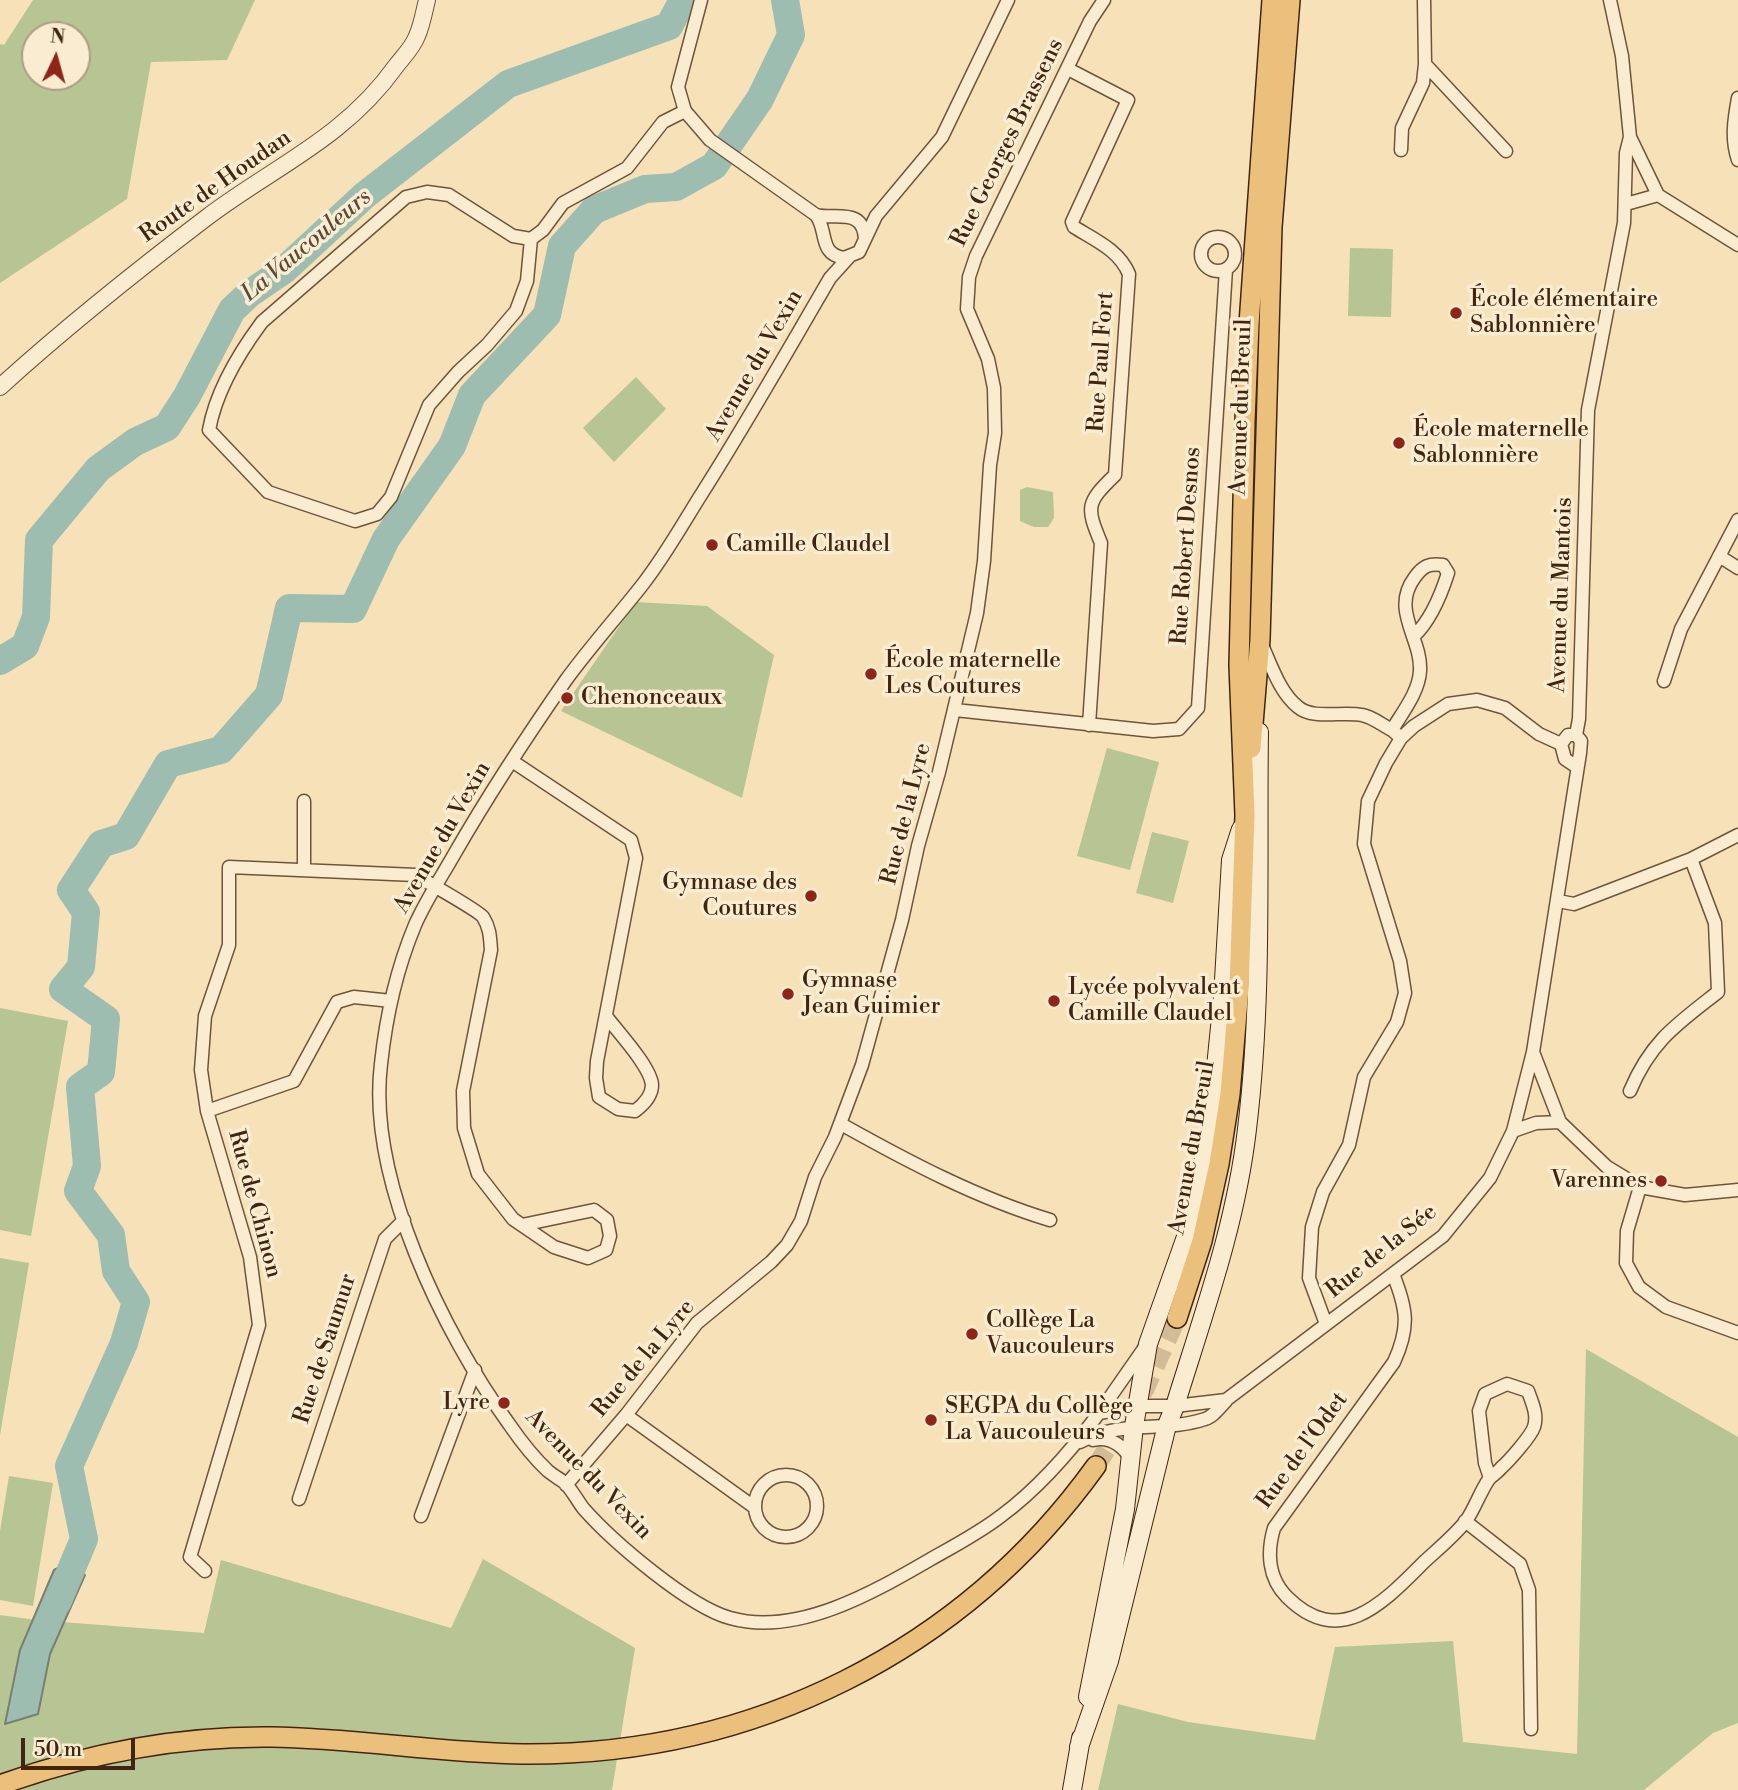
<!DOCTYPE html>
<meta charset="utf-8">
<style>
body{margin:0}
#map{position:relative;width:1738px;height:1790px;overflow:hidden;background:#f6e1b8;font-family:"Libre Bodoni",serif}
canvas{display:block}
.north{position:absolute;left:21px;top:21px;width:70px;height:70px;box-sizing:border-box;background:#f9ecd1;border:2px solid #b09c84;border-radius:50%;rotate:5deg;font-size:19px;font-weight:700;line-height:28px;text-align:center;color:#422511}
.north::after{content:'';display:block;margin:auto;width:24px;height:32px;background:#8f2418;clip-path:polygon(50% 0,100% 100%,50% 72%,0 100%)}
.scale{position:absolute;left:21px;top:1738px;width:114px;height:32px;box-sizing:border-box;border:4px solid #422511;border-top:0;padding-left:9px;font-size:21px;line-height:24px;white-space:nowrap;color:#422511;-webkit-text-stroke:5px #f9ecd1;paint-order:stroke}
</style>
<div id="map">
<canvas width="1738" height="1790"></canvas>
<div class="north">N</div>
<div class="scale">50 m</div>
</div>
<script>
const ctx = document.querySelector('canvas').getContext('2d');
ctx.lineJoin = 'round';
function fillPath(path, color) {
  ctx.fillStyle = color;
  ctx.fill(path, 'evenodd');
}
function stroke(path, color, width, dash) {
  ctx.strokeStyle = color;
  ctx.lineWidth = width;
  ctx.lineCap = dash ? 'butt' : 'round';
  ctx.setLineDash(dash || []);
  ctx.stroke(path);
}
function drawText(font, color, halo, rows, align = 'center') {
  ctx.font = font + ' "Libre Bodoni",serif';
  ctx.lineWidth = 7;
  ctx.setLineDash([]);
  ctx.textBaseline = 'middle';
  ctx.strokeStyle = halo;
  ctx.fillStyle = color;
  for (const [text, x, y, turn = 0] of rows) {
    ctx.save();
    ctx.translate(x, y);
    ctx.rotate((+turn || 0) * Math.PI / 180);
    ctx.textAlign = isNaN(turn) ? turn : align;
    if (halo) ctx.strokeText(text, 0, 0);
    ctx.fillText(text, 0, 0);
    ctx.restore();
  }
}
fillPath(new Path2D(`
 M33 0H255L227 60 151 62 127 199 0 283V44L4 45ZM35 35H77V77H35Z
 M1350 248 1393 249 1391 317 1348 316Z
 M636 377 666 409 614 462 583 428Z
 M1027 487 1053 492 1054 518 1048 527H1034L1020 521V490Z
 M636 602 707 606 774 655 742 798 561 711Z
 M1107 748 1159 762 1130 870 1077 856Z
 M1152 832 1189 841 1173 903 1136 893Z
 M0 1008 68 1021 31 1236 0 1230Z
 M0 1258 29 1263 0 1435Z
 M1586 1349 1738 1437V1723L1713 1733 1644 1790H1098L1118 1704 1188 1722 1315 1740 1335 1647 1453 1641 1463 1742 1577 1754Z
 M9 1476 53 1483 33 1606 0 1600V1531Z
 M483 1559 635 1648 612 1790H0V1615L36 1620 204 1633 221 1560 451 1628Z`), '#b7c493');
const water = new Path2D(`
 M67 1563 85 1575 50 1654 38 1714 5 1724 20 1650 54 1570Z`);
fillPath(water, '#9dbdb1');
stroke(water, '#798071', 2);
stroke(new Path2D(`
 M0 661 25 646 36 617 39 540 98 469 135 442 167 427 187 396 232 310 249 294 284 270 365 195 508 84 669 26 683 0
 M58 1601 84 1539 69 1466 124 1343 136 1302 116 1271 111 1235 78 1191 87 1166 80 1087 101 1072 106 1019 63 989 81 967 86 912 71 890 101 844 126 836 168 764 221 750 269 695 289 608 353 609 386 539 452 446 472 395 547 315 562 246 594 210 645 189 676 187 714 166 760 99 791 35 785 0`), '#9dbdb1', 28);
stroke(new Path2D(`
 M1096 1466 1145 1389 1177 1318`), '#d2bb97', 19, [19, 10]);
const minor = new Path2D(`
 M701 0 678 87 685 111 710 140 816 215C836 220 863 207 865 239
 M1610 0 1622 56 1630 137 1626 153 1624 223 1588 410 1579 719 1576 735 1581 741 1580 753 1533 1052 1560 1122 1607 1167 1640 1187 1685 1195 1738 1190
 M1425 64 1506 151
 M1068 69 1128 100 1072 222 1074 227C1095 240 1119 250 1129 274L1115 475C1086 503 1086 507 1101 543L1089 725
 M1738 98C1734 120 1731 139 1738 160
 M1630 137 1658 195
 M1401 150 1402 128 1423 83 1425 64 1424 0
 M1626 204 1658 195 1738 245
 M816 215C828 230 818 254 844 258L859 252 876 216 942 137 1008 0
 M1201 254a17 17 0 1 1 34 0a17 17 0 1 1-34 0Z
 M531 239 527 281 516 311 487 345 458 372 429 405 391 497 377 514 355 521 268 492 209 430C216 391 239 353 262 322L406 197 427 192 449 195 513 236 531 239 543 230 563 203 627 168 663 122 685 111
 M849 257 830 278C787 352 745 426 699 498 681 527 664 557 643 584 618 616 590 647 566 680 527 736 489 794 455 853 442 876 426 900 415 925 397 968 386 1017 381 1064 367 1178 443 1333 509 1424 520 1440 534 1458 548 1471 554 1476 560 1479 565 1483 572 1490 577 1500 583 1508 612 1541 689 1607 730 1618 797 1637 874 1592 931 1559 954 1546 979 1533 1001 1516 1039 1488 1071 1451 1099 1413L1138 1406H1175L1226 1400 1443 1236 1490 1178 1513 1131 1533 1052
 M1719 556 1738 568
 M1262 645C1271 665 1280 693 1298 707 1313 720 1343 711 1362 715 1373 717 1382 725 1392 730
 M1664 681 1681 629 1738 520
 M955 710 1153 731 1179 729 1198 708 1226 269
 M1576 735H1568L1561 744 1565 759 1577 767
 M1401 738 1392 730C1402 713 1419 692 1420 671 1422 638 1390 610 1415 577 1423 566 1429 563 1443 565L1448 573C1441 595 1431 620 1414 636
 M512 761 631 840 636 858 597 1061 596 1078 599 1097 618 1109 635 1111C643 1105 652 1096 652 1085 651 1067 617 1031 606 1016
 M304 870V801
 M1558 901 1574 904 1691 859 1738 835
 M1630 1091C1651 1041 1677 1024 1718 992L1715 923 1691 859
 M207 1111 294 1081 337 1002 354 997 391 1001
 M841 1124C907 1161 977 1198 1050 1220
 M1513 1131 1536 1123 1560 1122
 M1640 1187 1627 1231 1626 1263 1639 1287 1666 1307 1738 1333
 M1393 1274C1407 1309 1410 1327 1394 1362L1274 1528C1267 1552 1268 1578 1287 1597 1340 1650 1384 1602 1424 1562 1438 1549 1454 1536 1466 1521 1475 1508 1480 1492 1489 1479 1493 1475 1498 1472 1501 1468 1509 1461 1531 1436 1534 1427 1538 1414 1532 1403 1528 1391L1507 1384 1485 1394 1479 1411 1485 1463 1490 1478
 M1326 1324 1309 1278 1312 1227 1323 1192 1349 1145 1364 1077 1397 1022 1405 993 1400 961 1364 844 1368 801 1386 763 1401 738 1414 726 1448 704 1477 700 1505 708 1539 734 1561 744
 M1099 1413 1145 1347
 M626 1415 754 1507
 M1093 1440C1110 1436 1122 1445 1131 1459
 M1080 1442C1122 1419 1163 1433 1205 1419 1213 1417 1220 1407 1226 1401
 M755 1506a31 31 0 1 1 62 0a31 31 0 1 1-62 0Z
 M566 1485 626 1415 697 1323 771 1262 787 1245 801 1221 815 1177 835 1137 862 1065 902 920 918 846 939 772 977 613 984 561 990 465 995 433 994 388 988 359 967 309 969 277 976 256 1090 21 1104 0
 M299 1499 385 1239 404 1220
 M421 1516 475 1370
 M1465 1521 1520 1564 1529 1590 1531 1729
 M205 1571 190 1557 259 1325 250 1257 207 1111 201 1070 205 1016 229 945V867L416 875C428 883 478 910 483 917 490 928 490 937 491 950L463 1091 464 1128 478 1174 513 1219 554 1247 588 1258 606 1250 610 1236 607 1220 594 1210 522 1225`);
const tertiary = new Path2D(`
 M0 387C66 327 135 272 206 218 273 167 344 139 396 66 403 57 413 47 417 36 422 25 424 12 427 0`);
const secondary = new Path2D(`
 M1088 1697 1125 1509 1134 1426 1148 1344 1193 1217 1210 1127 1223 997 1231 860 1241 829
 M1079 1747 1109 1661 1167 1425 1175 1406C1203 1315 1236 1225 1247 1129 1263 997 1257 864 1259 732
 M1072 1790 1081 1738`);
const primary = new Path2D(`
 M1251 748 1260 639 1272 227 1290 0
 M1177 1318 1202 1241 1219 1164 1230 1094 1239 988 1245 815 1239 665 1245 421 1249 324 1272 0
 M0 1785C88 1753 177 1736 271 1737 355 1738 439 1753 523 1754 752 1756 962 1652 1096 1466`);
stroke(minor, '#6f543b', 15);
stroke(tertiary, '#6f543b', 18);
stroke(secondary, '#422511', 20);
stroke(primary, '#422511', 22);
stroke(minor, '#f9ecd1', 12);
stroke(tertiary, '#f9ecd1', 16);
stroke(secondary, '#f9ecd1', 18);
stroke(primary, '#ebc07c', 19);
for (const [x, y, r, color] of [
 [1456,313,7,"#8f2418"],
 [1399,443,7,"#8f2418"],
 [712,545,7,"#8f2418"],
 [871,674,7,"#8f2418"],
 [567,698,7,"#8f2418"],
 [811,896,7,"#8f2418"],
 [788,994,7,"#8f2418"],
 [1054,1001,7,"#8f2418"],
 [1661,1181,7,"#8f2418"],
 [972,1334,7,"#8f2418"],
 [504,1403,7,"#8f2418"],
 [931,1420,7,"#8f2418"]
]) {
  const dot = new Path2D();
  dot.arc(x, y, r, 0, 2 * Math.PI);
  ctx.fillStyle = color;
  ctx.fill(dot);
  stroke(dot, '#f9ecd1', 2.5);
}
drawText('23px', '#422511', '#f9ecd1', [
 ["Rue Georges Brassens",1008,143,-64],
 ["Route de Houdan",216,187,-35],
 ["Rue Paul Fort",1102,362,-86],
 ["Avenue du Vexin",755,366,-60],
 ["Avenue du Breuil",1242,407,-88],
 ["Rue Robert Desnos",1187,546,-86],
 ["Avenue du Mantois",1562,595,-88],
 ["Rue de la Lyre",907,814,-76],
 ["Avenue du Vexin",443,838,-60],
 ["Avenue du Breuil",1193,1148,-80],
 ["Rue de Chinon",254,1204,75],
 ["Rue de la Sée",1382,1252,-39],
 ["Rue de Saumur",326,1349,-72],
 ["Rue de la Lyre",644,1359,-50],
 ["Rue de l'Odet",1303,1451,-54],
 ["Avenue du Vexin",588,1475,46]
]);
drawText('23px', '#422511', '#f9ecd1', [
 ["École élémentaire",1470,300],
 ["Sablonnière",1470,326],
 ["École maternelle",1413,430],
 ["Sablonnière",1413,456],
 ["Camille Claudel",726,545],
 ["École maternelle",885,661],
 ["Les Coutures",885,687],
 ["Chenonceaux",581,698],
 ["Gymnase des",797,883,"right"],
 ["Coutures",797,909,"right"],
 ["Gymnase",802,981],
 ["Jean Guimier",802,1007],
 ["Lycée polyvalent",1068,988],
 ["Camille Claudel",1068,1014],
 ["Varennes",1647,1181,"right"],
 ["Collège La",986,1321],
 ["Vaucouleurs",986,1347],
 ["Lyre",490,1403,"right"],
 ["SEGPA du Collège",945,1407],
 ["La Vaucouleurs",945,1433]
], 'left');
drawText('italic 24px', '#594b39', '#f9ecd1', [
 ["La Vaucouleurs",307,246,-40]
]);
</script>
